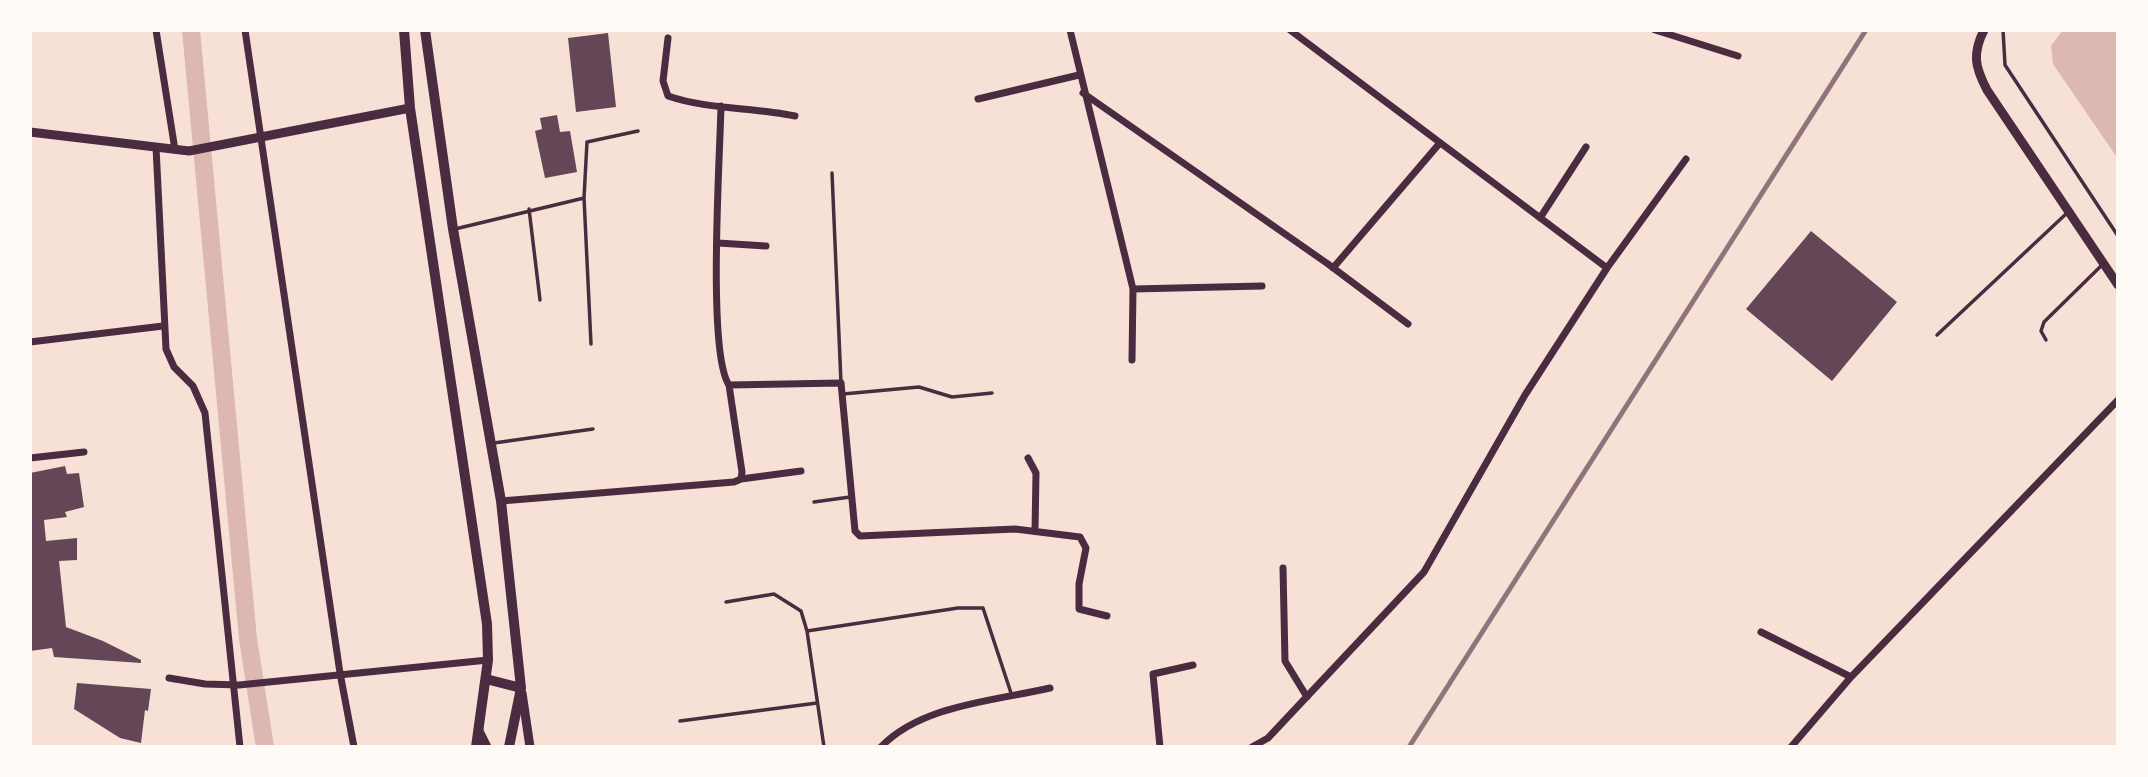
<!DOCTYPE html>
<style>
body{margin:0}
#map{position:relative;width:2148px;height:777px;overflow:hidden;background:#f7e1d7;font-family:Manrope,sans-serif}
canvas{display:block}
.frame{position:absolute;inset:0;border:32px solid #fffaf5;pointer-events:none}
</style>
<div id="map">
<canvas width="2148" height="777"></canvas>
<div class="frame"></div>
</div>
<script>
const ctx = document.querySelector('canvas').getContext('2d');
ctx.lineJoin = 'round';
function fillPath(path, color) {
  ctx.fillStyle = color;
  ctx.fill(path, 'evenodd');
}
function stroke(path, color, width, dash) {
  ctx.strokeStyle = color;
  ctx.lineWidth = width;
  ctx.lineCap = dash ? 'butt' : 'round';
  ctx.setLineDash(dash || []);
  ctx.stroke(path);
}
fillPath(new Path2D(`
 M2063 30H2118V159L2053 64 2051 46Z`), '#dcb8b0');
stroke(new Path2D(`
 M191 30 248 639 265 747`), '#dcb8b0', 18);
fillPath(new Path2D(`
 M608 33 616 107 576 112 568 38Z
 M557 115 560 132 570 131 577 172 545 178 535 131 542 129 540 118Z
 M1811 231 1897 302 1832 381 1746 309Z
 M65 466 67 474 79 473 84 507 65 512 67 517 44 520 46 541 77 538V560L59 561 66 627 103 641 141 660V663L54 657 52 648 30 651V473Z
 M77 683 151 689 148 711 145 710 141 743 120 738 74 709Z`), '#644757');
stroke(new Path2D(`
 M2003 30 2005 65 2118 236
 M832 173 841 383
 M584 198 591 344
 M529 209 540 300
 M455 229 584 198 587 142 638 131
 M1937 335 2067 213
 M2046 340 2041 331 2044 322 2102 265
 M843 394 919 387 952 397 992 393
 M494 443 593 429
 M814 502 850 497
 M726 602 774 594 801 611 807 631 824 747
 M807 631 958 608H983L1012 696
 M680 721 817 703`), '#4a2c40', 3.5);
stroke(new Path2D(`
 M156 30 175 150
 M245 30 340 673 354 747
 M1070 30 1133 289 1132 360
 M1290 30 1607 268
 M1655 30 1738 56
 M668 38 663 81 668 96C709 110 753 107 795 116
 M1083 93 1328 264 1408 324
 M978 99 1079 75
 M721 106C720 156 707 353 729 385L841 383 855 531 860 536 1015 529 1080 537 1086 548 1079 584V609L1107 616
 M156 147 166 349 174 367 193 386 205 413 240 747
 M1540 218 1586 147
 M718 243 766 246
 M1333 268 1439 144
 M1133 289 1262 286
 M30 342 163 326
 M30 458 84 452
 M1028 458 1036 473 1035 531
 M741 479 801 471
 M501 501 734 482 741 479 742 472 729 385
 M1283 568 1285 661 1307 697
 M1761 632 1851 677
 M169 678 205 684 239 685 488 660
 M881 747C921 705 994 701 1050 688
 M1160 747 1153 674 1193 665
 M1252 747 1268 738 1424 572 1525 395 1607 268 1686 159
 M1791 747 1851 677 2118 400`), '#4a2c40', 7);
stroke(new Path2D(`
 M1984 30C1972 54 1975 67 1987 90L2118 285
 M30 132 189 151 410 108
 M522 693 530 747
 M479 731 487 747`), '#4a2c40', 9);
stroke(new Path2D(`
 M404 30 410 108 487 624 488 660 476 747
 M425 30 453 229 501 501 521 688 509 747
 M486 679 521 688`), '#4a2c40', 10);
stroke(new Path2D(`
 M1409 747 1866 30`), '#8f747c', 5);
</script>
